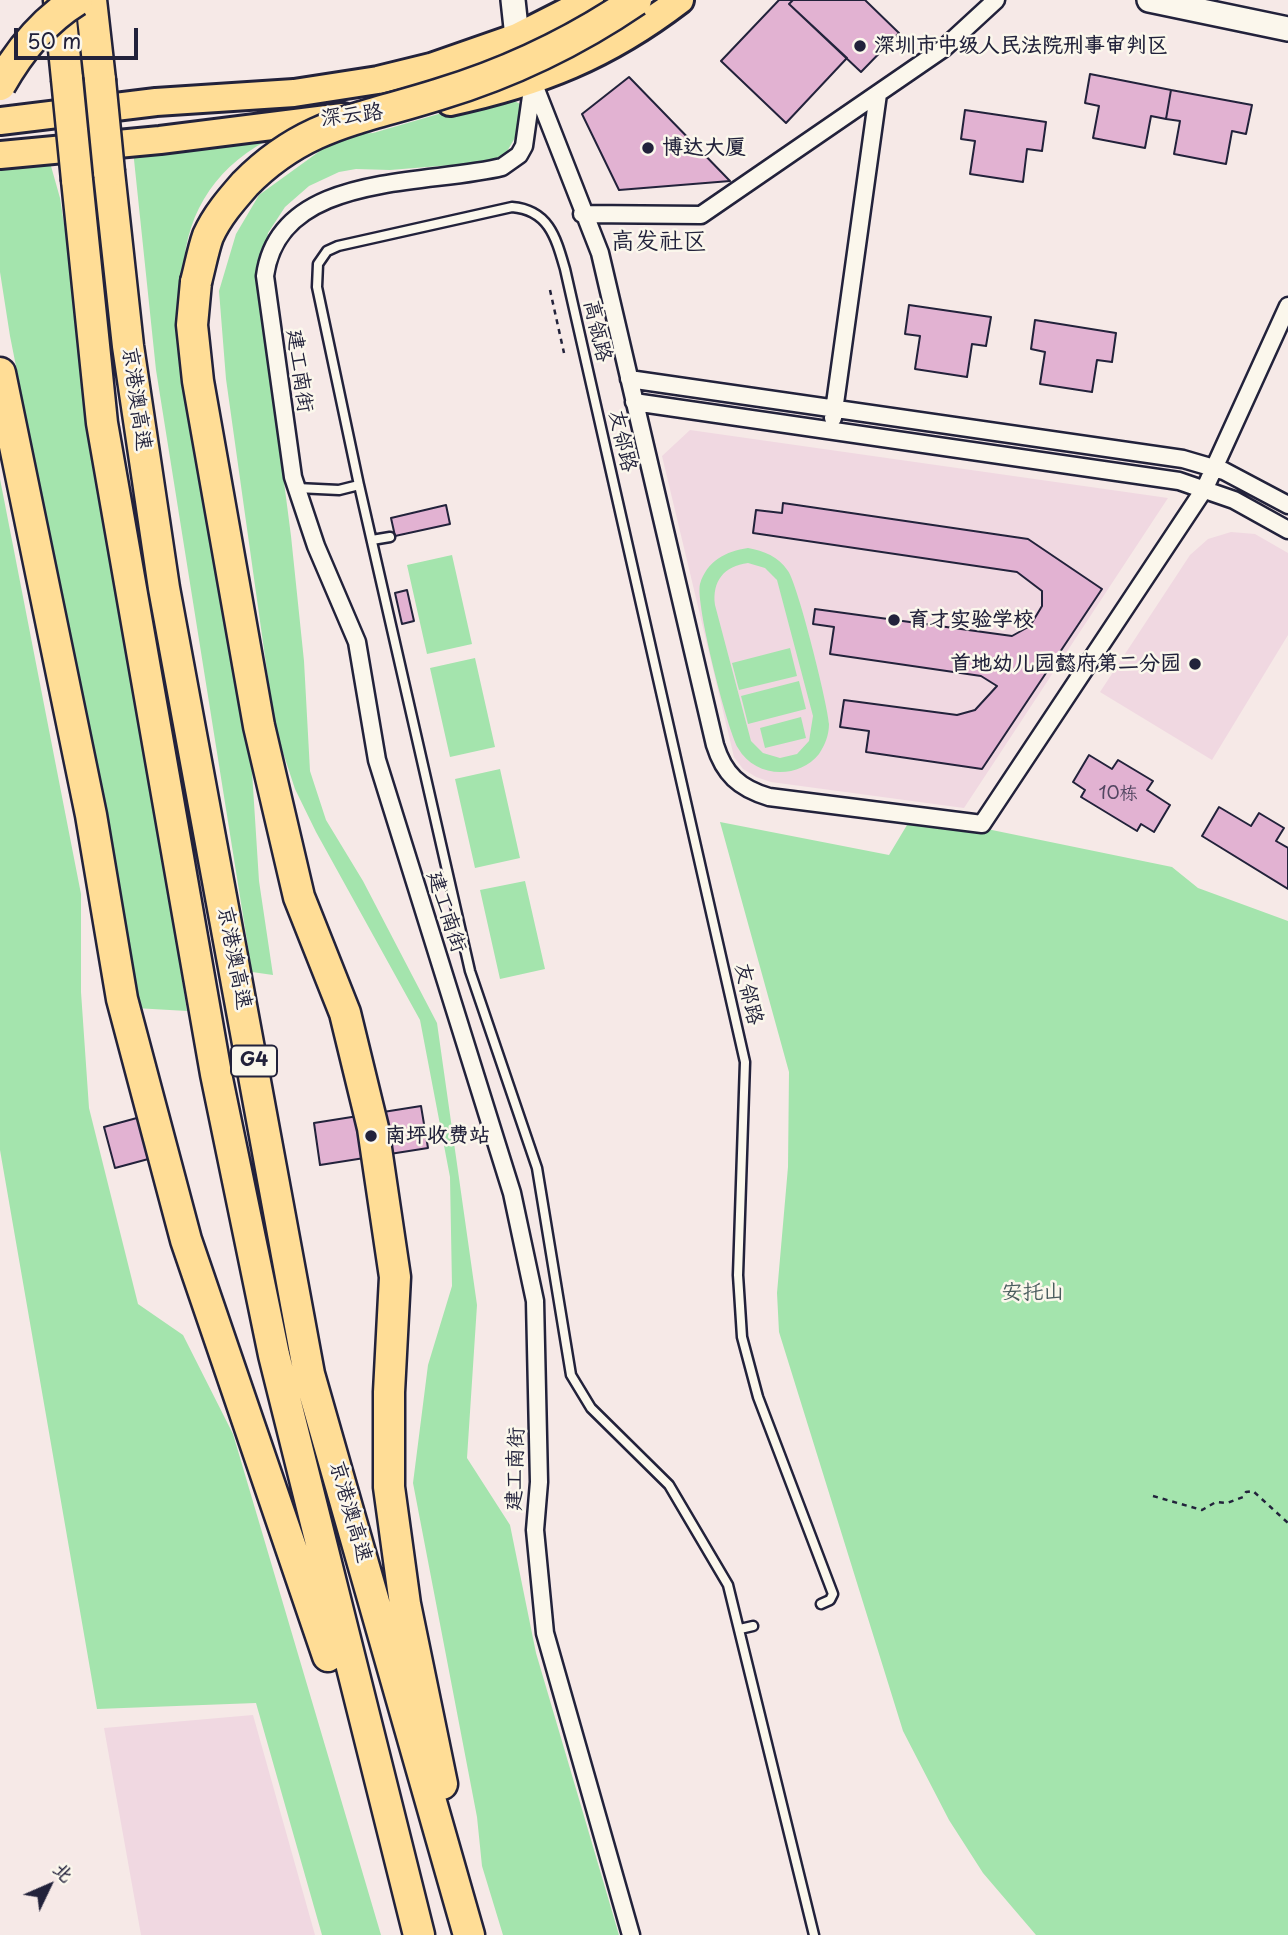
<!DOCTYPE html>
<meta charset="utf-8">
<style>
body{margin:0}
#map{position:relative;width:1288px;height:1935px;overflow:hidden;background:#f6e9e7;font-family:"Playpen Sans","LXGW WenKai TC",sans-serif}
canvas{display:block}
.north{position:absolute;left:14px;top:1851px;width:70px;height:70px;-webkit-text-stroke:5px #fbf7ec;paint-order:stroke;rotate:46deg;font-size:19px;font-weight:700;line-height:28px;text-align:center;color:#22223b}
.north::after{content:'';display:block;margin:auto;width:24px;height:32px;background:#22223b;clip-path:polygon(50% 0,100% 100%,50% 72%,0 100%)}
.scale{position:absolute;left:14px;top:28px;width:124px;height:32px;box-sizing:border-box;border:4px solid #22223b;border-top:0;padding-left:9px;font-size:21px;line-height:24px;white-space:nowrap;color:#22223b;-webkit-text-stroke:5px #fbf7ec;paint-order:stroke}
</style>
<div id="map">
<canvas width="1288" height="1935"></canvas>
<div class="north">北</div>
<div class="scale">50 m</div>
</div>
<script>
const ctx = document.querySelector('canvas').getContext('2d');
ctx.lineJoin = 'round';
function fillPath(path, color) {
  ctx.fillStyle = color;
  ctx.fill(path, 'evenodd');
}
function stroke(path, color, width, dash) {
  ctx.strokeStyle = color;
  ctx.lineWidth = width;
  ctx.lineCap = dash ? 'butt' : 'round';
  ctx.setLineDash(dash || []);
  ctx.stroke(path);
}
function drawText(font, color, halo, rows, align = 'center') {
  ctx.font = font + ' "Playpen Sans","LXGW WenKai TC",sans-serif';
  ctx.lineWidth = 5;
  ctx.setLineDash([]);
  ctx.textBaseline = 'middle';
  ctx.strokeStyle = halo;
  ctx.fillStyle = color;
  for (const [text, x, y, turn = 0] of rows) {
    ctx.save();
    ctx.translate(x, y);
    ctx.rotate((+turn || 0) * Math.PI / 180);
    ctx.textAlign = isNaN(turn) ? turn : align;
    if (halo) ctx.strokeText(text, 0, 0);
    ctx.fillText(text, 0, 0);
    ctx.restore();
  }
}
fillPath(new Path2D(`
 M690 430 1168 498 964 808 771 782 756 777 743 769 734 757 662 456Z
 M1231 532 1255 534 1288 553V635L1212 760 1100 692 1190 555 1208 539Z
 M253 1715 315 1935H141L104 1728Z`), '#f0d8e1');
fillPath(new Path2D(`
 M504 95 520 104 519 131 506 153 489 162 390 170 356 169 339 172 309 186 285 207 268 233 259 289 291 536 304 661 310 771 326 820 363 881 437 1023 477 1305 467 1458 510 1525 536 1653 619 1935H503L482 1866 477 1817 413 1483 428 1365 452 1286 450 1177 420 1020 316 832 295 789 275 728 226 379 219 291 236 234 259 195 342 135 373 133Z
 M266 141C211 171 183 219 183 282L250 740 259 881 273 975 252 972 156 370 133 150Z
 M49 159 60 198 187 1011 135 1008 59 583 10 336 0 272V167Z
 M0 479 81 894V992L89 1108 138 1304 183 1335 233 1434 381 1935H322L256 1703 97 1709 0 1150Z
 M748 548C764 551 778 556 788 571 798 585 828 705 829 724 829 735 825 745 819 754 798 780 755 778 738 748 727 729 695 603 700 584 707 561 726 551 748 548ZM748 563 765 568 777 580 813 716 809 741 797 754 780 758 763 753 751 741 715 605C712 581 724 566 748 563Z
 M452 555 472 644 427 654 407 565Z
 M790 648 797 676 739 690 732 663Z
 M475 658 495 747 450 757 430 668Z
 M799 681 806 709 748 724 741 696Z
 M801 717 806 738 765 748 760 728Z
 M500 769 520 858 475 868 455 779Z
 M720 822 889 855 907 825 987 829 1172 867 1198 888 1288 921V1935H1036L983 1873 949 1820 903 1731 779 1332 777 1293 788 1167 789 1072Z
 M525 881 545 969 500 979 480 890Z`), '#a4e4ad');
const building = new Path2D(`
 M779 0H793L789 4 847 58 786 123 721 61Z
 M793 0H865L899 33 861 72 789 4Z
 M1090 74 1171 90 1166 119 1151 116 1145 148 1093 138 1099 106 1085 103Z
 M629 77 730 181 619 190 582 114Z
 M1171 90 1252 105 1246 134 1232 131 1226 164 1174 154 1180 121 1166 119Z
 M965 110 1046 122 1042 151 1027 149 1023 182 970 174 975 141 961 139Z
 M909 305 991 317 986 346 972 344 967 377 915 369 920 336 905 334Z
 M1035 320 1116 333 1112 362 1097 360 1092 392 1040 384 1045 352 1031 349Z
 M783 503 1028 539 1102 589 982 769 866 752 869 731 840 727 844 700 957 715 975 710 997 686 981 676 830 654 834 627 813 624 815 609 1012 636 1030 626 1042 606V591L1017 572 753 533 756 510 782 513Z
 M446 505 450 524 395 536 391 518Z
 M407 590 414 621 402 624 395 593Z
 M1089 755 1112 769 1118 760 1153 781 1147 790 1170 805 1154 832 1141 824 1137 831 1081 797 1085 790 1073 782Z
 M1219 807 1251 826 1259 813 1284 828 1276 841 1288 848V889L1202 836Z
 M421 1106 428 1148 320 1165 314 1123Z
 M166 1110 178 1151 115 1168 104 1127Z`);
fillPath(building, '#e2b2d2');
stroke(building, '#22223b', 2);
const lane = new Path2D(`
 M359 485 470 971 537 1168 571 1375 591 1408 669 1485 728 1585 814 1935
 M297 488 339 490 359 485 317 287 318 264 327 251 338 246 512 207C549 210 556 238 565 269L745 1062 738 1275 742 1337 758 1397 833 1594 830 1600 821 1604
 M372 540 390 537
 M740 1629 753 1626`);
const street = new Path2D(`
 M533 82 524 146 519 155 502 167C426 186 279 171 265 276L293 477 316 546 357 642 377 760 512 1193 535 1301 539 1482 535 1530 545 1633 631 1935
 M535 87 600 253 715 745C724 774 739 788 769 797L982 824 1205 488 1288 306
 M582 214 701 215 944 48 996 0
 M629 379 1183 459 1224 471 1288 505
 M634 402 1179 481 1234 500 1288 530
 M833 418 878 94`);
const secondary = new Path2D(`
 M513 0 517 37 522 52
 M1149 0 1288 29`);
const primary = new Path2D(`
 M450 102C539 83 607 56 680 0
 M0 121 156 102 294 93 378 80 431 67 517 37 590 0
 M0 155 160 140 343 117`);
const highway = new Path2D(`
 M59 0 67 79
 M91 0 100 80
 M109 172 128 346 164 588 309 1374 469 1935
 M77 180 102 423 216 1074 274 1355 419 1935
 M196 282 192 325 198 381 259 726 299 897 345 1013 373 1128 395 1277 389 1392V1487L405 1604 442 1784
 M0 373 91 815 122 999 186 1240 328 1656`);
stroke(lane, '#22223b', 13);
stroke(street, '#22223b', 21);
stroke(secondary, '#22223b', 28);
stroke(primary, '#22223b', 32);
stroke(highway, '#22223b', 35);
stroke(new Path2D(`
 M550 290 564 353
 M1153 1496 1202 1510 1216 1502 1227 1503 1243 1497 1246 1492 1253 1491 1288 1523`), '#22223b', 2.5, [5, 5]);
stroke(lane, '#fbf7ec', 8);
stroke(street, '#fbf7ec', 16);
stroke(secondary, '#fbf7ec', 23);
stroke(primary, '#ffdd96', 26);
stroke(highway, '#ffdd96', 30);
const highwayBridge = new Path2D(`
 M67 79 77 180
 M100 80 109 172
 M0 85C19 51 43 21 77 0
 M196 282C200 267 203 250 208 236 217 216 231 200 245 184 305 123 362 119 440 94 509 73 576 41 636 0`);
stroke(highwayBridge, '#22223b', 35, []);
stroke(highwayBridge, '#ffdd96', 30);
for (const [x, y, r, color] of [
 [860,46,7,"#22223b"],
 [648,148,7,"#22223b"],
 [894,620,7,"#22223b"],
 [1195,664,7,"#22223b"],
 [371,1136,7,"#22223b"]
]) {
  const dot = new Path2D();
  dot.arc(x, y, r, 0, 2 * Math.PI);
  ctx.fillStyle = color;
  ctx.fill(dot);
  stroke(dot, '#fbf7ec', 2.5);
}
drawText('18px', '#524661', null, [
 ["10栋",1118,794]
]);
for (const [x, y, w] of [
 [254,1061,46]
]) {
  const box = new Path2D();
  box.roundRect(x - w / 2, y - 15.5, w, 31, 5);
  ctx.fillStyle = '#fbf7ec';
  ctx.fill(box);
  stroke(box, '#22223b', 2);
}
drawText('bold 19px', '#22223b', null, [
 ["G4",254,1061]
]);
drawText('bold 21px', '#22223b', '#fbf7ec', [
 ["深圳市中级人民法院刑事审判区",874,46],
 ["博达大厦",662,148],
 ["育才实验学校",908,620],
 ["首地幼儿园懿府第二分园",1181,664,"right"],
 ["南坪收费站",385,1136]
], 'left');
drawText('21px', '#22223b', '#fbf7ec', [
 ["深云路",352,116,-7],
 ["高瓴路",597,331,77],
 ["建工南街",299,371,82],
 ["京港澳高速",136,399,82],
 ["友邻路",622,441,77],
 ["建工南街",446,912,72],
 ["京港澳高速",234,958,79],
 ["友邻路",748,994,77],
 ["建工南街",516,1469,-88],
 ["京港澳高速",350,1512,74]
]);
drawText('21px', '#495c5d', '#fbf7ec', [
 ["安托山",1033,1293]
]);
drawText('24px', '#22223b', '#fbf7ec', [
 ["高发社区",659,242]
]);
</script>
